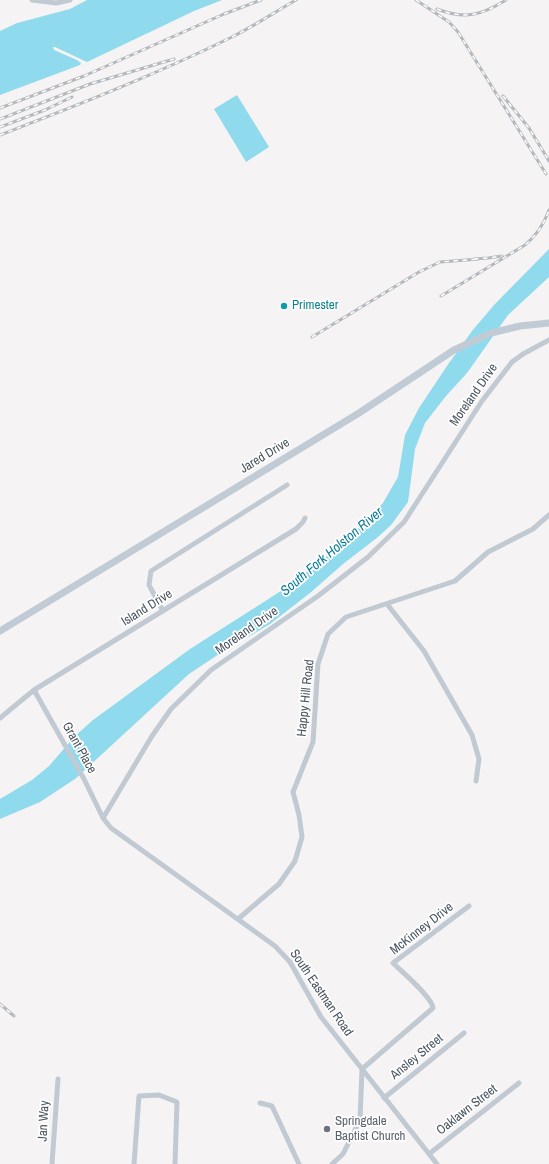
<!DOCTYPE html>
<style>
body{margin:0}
canvas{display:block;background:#f5f3f3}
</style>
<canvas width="549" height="1164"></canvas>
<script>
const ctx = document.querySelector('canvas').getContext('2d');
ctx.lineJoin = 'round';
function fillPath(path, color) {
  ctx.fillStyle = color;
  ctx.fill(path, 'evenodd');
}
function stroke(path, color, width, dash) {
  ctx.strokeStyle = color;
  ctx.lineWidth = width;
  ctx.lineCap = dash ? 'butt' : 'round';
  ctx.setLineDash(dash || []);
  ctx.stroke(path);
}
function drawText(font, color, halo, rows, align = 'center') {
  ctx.font = font + ' "Archivo Narrow",sans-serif';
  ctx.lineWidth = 3.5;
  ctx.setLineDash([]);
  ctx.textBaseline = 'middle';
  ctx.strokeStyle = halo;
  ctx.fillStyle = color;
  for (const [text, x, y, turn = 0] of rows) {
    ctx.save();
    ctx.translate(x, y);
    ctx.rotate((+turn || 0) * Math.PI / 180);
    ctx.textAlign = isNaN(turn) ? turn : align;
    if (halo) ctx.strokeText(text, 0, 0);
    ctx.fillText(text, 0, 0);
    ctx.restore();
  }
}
fillPath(new Path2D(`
 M87 0H222L194 11 87 62 55 47H53L54 50 77 60 81 63 80 65 0 95V31L17 23 70 9Z
 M237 95 269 147 246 162 214 109Z
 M549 249V277L508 315 467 373 446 396 425 423 415 449 408 502 391 525 378 537 343 564 310 593 270 624 216 656 189 674 75 779 40 802 0 819V799L32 780 49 766 75 736 93 720 190 649 281 591 325 558 363 524 383 503 391 489 398 477 405 435 419 408 449 363 472 331 494 305Z`), '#90daee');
stroke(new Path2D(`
 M32 0 56 3 70 0
 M387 604 424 651 472 735 479 759 476 781
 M163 611 149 585 151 571 287 485
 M34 690 84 779 103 818 111 828 275 946 290 962 321 1017 437 1164
 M0 718 34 690 296 529 303 522 305 518
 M103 818 152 736 171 709 211 670 318 596 368 557 404 522 482 401 512 362 523 354 549 340
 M238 919 279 884 295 861 302 837 299 815 293 792 313 742 318 664 328 634 346 617 455 581 488 552 533 529 549 515
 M384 1098 464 1033
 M260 1103 272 1106 299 1164
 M429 1154 519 1083
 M52 1164 58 1079
 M134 1164 139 1096 159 1095 177 1102 175 1164
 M332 1164 343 1154 360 1120 362 1069 433 1008C432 997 402 972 393 963L469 906`), '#c1cad2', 5);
stroke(new Path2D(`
 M0 631 359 413 454 350 491 333 520 326 549 323`), '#c1cbd6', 7);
const rail = new Path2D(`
 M416 0 449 22 458 32 546 174
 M437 9C465 20 482 15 506 0
 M503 96 529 128 549 161
 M0 108 84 76 224 14 261 0
 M0 119 90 84 174 59
 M0 127 45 110 72 97
 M0 135C78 105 157 74 232 37 254 26 275 12 296 0
 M474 259 488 258 502 256
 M441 296 525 245C537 235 544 224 549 210
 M312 337 419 272 440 262 479 259
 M0 1004 14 1016`);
stroke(rail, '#b5b8bd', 3);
stroke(rail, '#fff', 1.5, [4.5]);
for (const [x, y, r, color] of [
 [284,306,4,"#0f9aa8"],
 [327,1129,4,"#6b7280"]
]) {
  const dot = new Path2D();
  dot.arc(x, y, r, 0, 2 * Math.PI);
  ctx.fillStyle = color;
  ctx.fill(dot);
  stroke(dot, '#fff', 1.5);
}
drawText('13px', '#0d838f', '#fff', [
 ["Primester",292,306]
], 'left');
drawText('13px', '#4a5661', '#fff', [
 ["Moreland Drive",474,395,-55],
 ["Jared Drive",265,456,-31],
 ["Island Drive",147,608,-32],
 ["Moreland Drive",247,631,-35],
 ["Happy Hill Road",306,698,-84],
 ["Grant Place",79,748,61],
 ["McKinney Drive",422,929,-38],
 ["South Eastman Road",321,993,56],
 ["Ansley Street",417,1057,-39],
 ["Oaklawn Street",467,1110,-38],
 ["Jan Way",44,1121,-87]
]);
drawText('13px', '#5b616d', '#fff', [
 ["Springdale",335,1122],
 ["Baptist Church",335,1137]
], 'left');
drawText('italic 14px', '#0c7c9b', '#fff', [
 ["South Fork Holston River",332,552,-40]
]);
</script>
